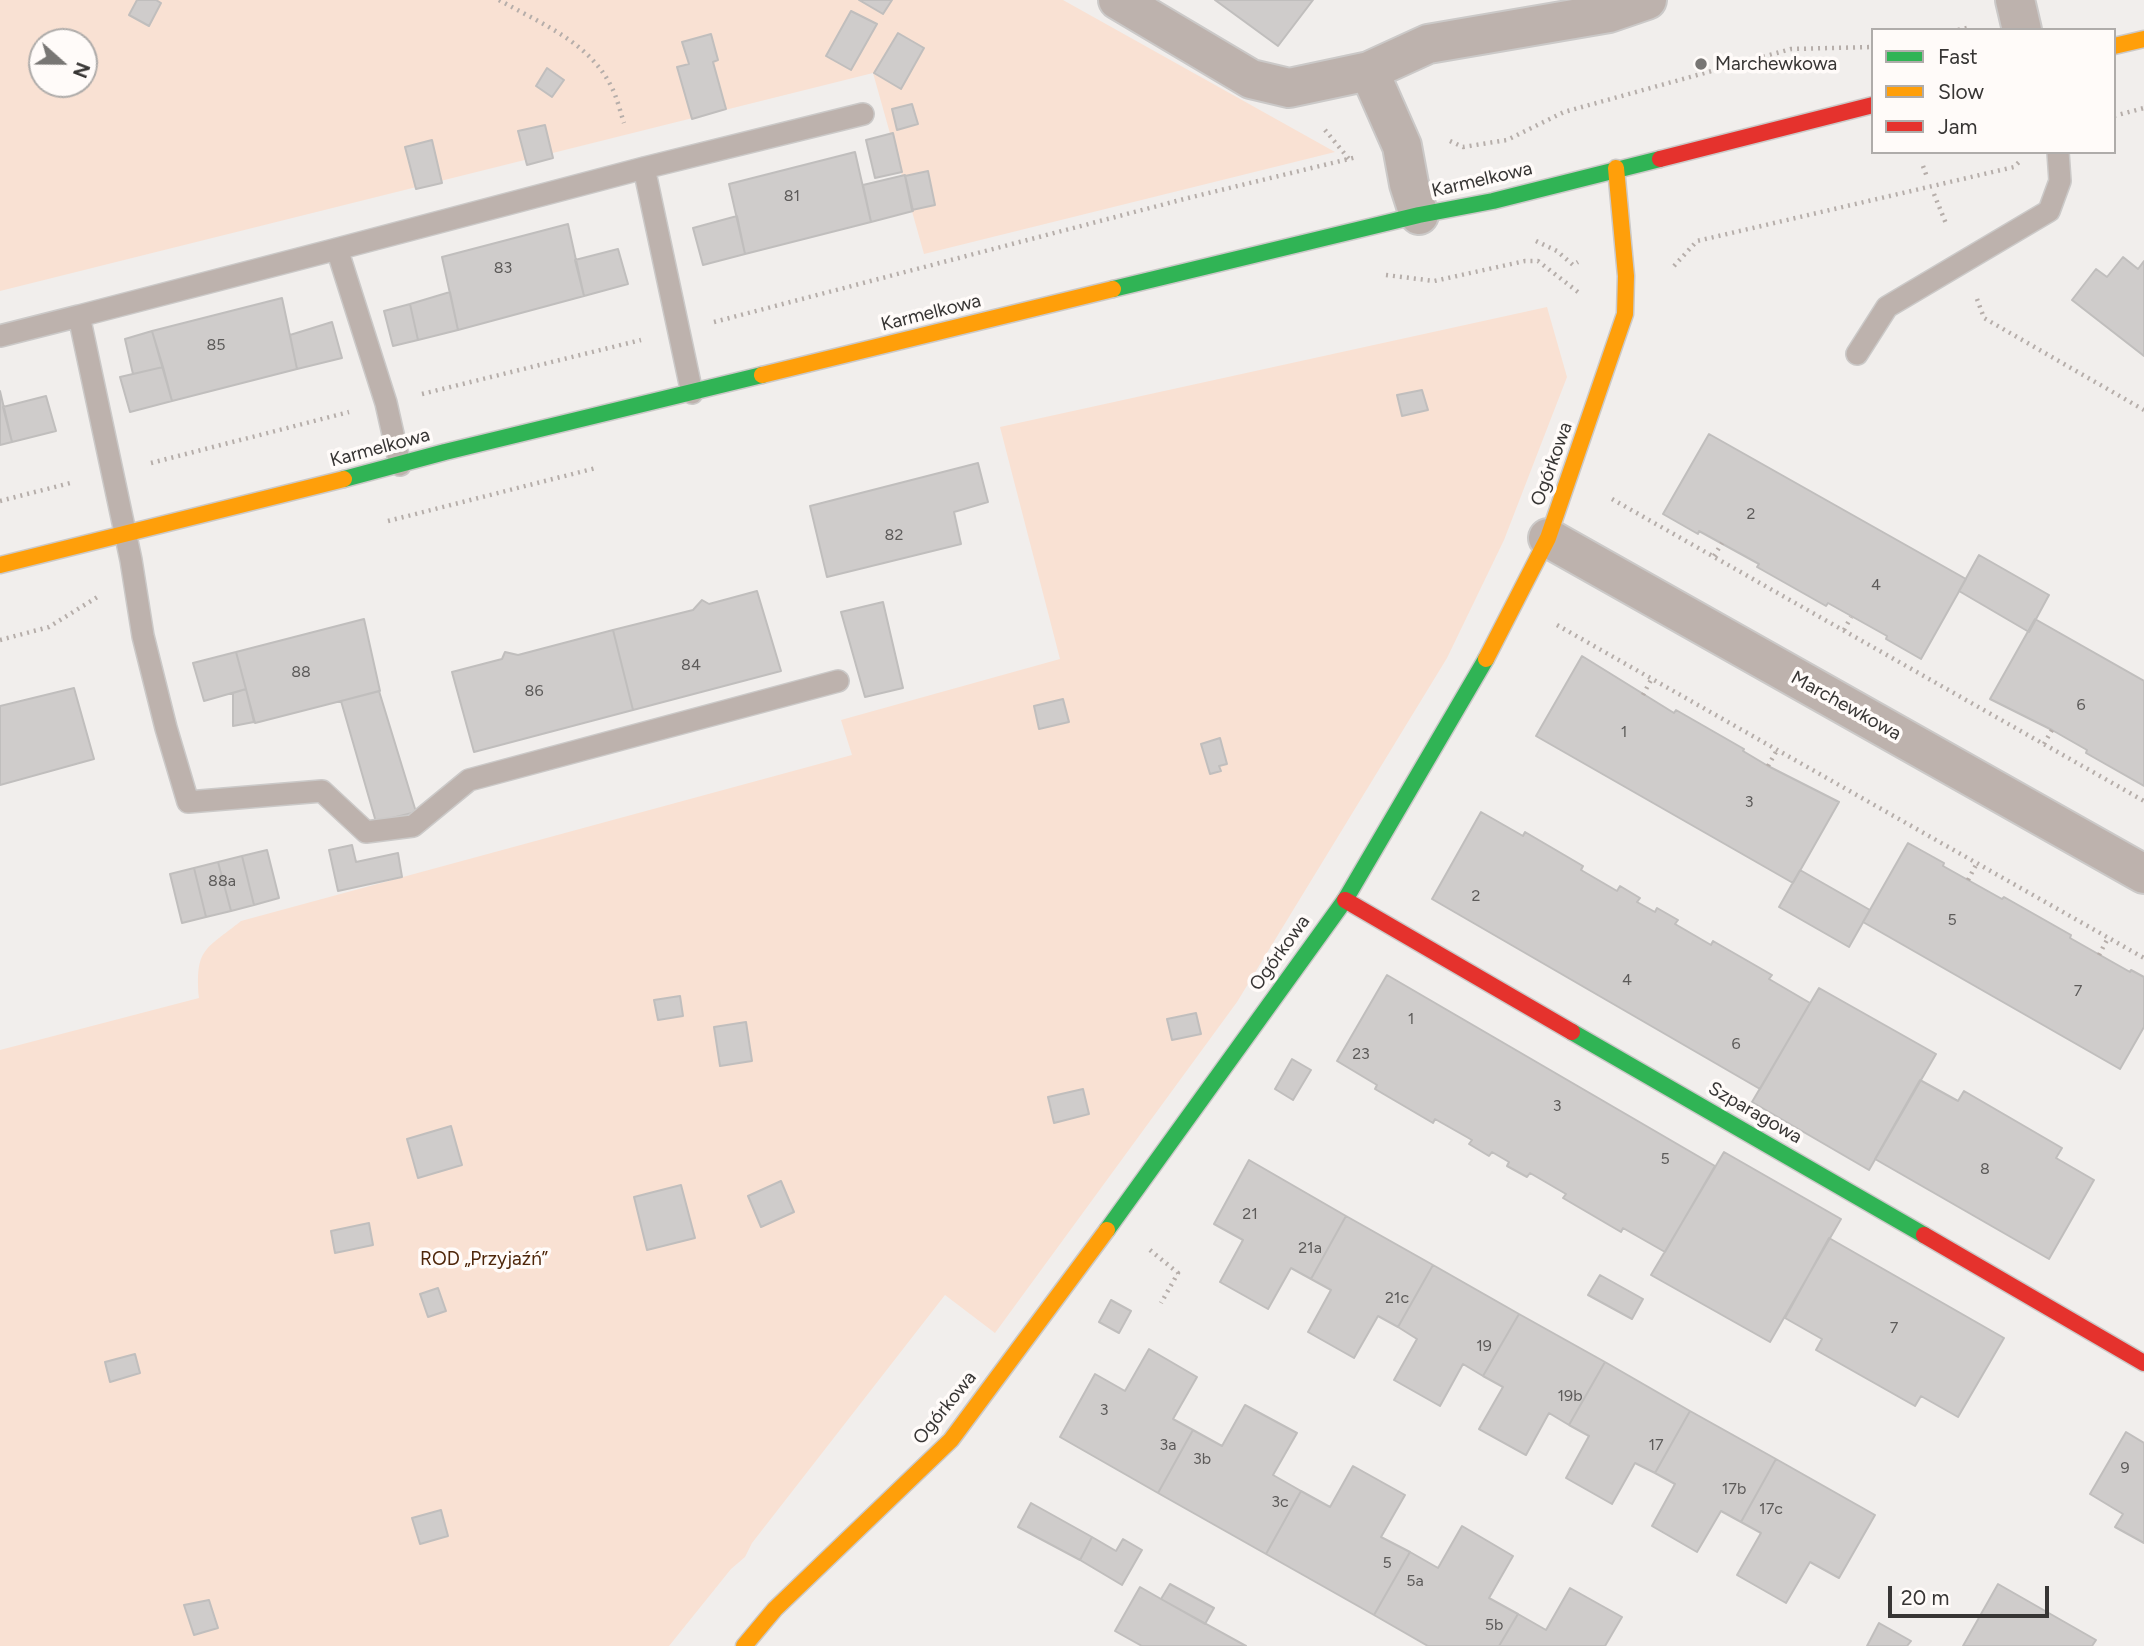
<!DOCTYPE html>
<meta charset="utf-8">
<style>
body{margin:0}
#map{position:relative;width:2144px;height:1646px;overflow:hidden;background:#f1eeec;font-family:Figtree,sans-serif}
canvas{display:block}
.legend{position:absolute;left:1871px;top:28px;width:245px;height:126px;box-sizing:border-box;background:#fffbf9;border:2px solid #afacaa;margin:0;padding:9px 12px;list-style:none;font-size:21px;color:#373534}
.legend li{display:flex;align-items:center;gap:14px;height:35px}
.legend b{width:35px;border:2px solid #afacaa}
.north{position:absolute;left:28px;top:28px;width:70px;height:70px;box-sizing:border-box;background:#fffbf9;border:2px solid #afacaa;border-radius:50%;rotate:111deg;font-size:19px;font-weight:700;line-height:28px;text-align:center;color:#373534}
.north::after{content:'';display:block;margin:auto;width:24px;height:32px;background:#787674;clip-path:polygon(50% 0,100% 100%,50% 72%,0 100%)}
.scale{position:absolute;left:1888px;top:1586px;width:161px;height:32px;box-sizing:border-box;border:4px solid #373534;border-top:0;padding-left:9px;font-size:21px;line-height:24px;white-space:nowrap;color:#373534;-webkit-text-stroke:5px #fffbf9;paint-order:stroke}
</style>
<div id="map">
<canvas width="2144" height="1646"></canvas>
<ul class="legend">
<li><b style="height:9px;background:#30b455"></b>Fast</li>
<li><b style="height:9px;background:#ff9f0a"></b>Slow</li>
<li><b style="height:9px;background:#e5322d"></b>Jam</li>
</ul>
<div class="north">N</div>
<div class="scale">20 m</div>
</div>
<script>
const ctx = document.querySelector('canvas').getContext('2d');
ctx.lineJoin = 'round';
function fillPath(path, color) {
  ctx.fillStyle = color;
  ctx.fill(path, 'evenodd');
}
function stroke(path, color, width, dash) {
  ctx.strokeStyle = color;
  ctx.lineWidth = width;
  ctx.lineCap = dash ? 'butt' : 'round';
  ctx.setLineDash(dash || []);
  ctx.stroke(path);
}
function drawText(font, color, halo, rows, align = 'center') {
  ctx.font = font + ' Figtree,sans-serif';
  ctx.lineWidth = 7;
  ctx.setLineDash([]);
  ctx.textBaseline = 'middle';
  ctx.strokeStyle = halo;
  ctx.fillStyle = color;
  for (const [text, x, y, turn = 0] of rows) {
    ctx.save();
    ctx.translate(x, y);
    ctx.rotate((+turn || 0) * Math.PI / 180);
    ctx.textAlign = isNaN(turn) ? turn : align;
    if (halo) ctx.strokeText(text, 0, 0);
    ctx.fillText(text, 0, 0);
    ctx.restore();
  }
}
fillPath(new Path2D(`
 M0 0H1063L1335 152 924 254 873 73 0 291ZM42 42H84V84H42Z
 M1547 307 1567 377 1504 540 1447 658 1237 1002 995 1333 945 1295 752 1543 745 1557 731 1569 669 1646H0V1050L199 998C195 948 205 950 241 921L852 755 841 720 1060 659 1000 427Z`), '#f9e1d3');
const building = new Path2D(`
 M137 0H156L161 3 149 26 129 15Z
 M859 0H892L883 14Z
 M1215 0H1313L1278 46Z
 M851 11 877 24 851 70 826 56Z
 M898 33 924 48 901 89 874 73Z
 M711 34 718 60 713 62 726 109 692 119 677 67 689 64 682 42Z
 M547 68 564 80 552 97 536 86Z
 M912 104 918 124 897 130 892 109Z
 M545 125 553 158 527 165 518 131Z
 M893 133 902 172 875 178 866 140Z
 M432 140 442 183 416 189 405 147Z
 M855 152 871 222 745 254 729 184Z
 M928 171 935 205 912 210 905 176Z
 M905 175 913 211 871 222 863 185Z
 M737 216 745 254 703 265 693 228Z
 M568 224 584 296 458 330 442 257Z
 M618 249 628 284 584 296 575 260Z
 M2123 257 2138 269 2144 261V356L2072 300 2096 269 2107 277Z
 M450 292 458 330 418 340 410 304Z
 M282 298 297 369 172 401 152 331Z
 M410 304 418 340 393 346 384 311Z
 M332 322 342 358 297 369 290 335Z
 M152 331 163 367 133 374 125 339Z
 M163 367 172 401 130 412 120 377Z
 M1422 390 1428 410 1402 416 1397 395Z
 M0 391 12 442 0 445Z
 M46 396 56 431 12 442 3 407Z
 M1709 434 1966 579 1921 659 1886 639 1887 636 1828 603 1826 606 1757 567 1759 564 1699 531 1698 534 1663 514Z
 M978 463 988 502 954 512 961 544 827 577 810 506Z
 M1979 555 2049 595 2029 632 1959 591Z
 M757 591 781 671 633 710 613 630 693 610 702 600 709 604Z
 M883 602 903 688 865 697 841 612Z
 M364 619 380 691 255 723 236 652Z
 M2035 619 2144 681V786L2086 753 2087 750 2052 730 1990 699Z
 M613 630 633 710 474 752 452 672 502 659 505 652 518 655Z
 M236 652 246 689 204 701 193 663Z
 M1582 656 1674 713 1676 710 1744 749 1743 751 1768 766 1839 802 1793 883 1536 736Z
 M74 688 94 759 0 785V706Z
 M246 689 254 722 233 726V693Z
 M379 691 416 812 376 822 341 701Z
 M1063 699 1069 722 1039 729 1034 706Z
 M1220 738 1227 764 1219 766 1221 771 1210 774 1201 744Z
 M1481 812 1523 836 1525 832 1583 866 1581 870 1617 891 1620 886 1640 898 1637 902 1655 912 1657 908 1678 920 1675 924 1711 945 1713 941 1772 975 1769 979 1810 1003 1760 1089 1432 899Z
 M1908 843 1944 863 1943 866 1968 880 2002 899 2004 897 2071 935 2070 938 2130 972 2131 970 2144 977V1027L2120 1069 1863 922Z
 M352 845 356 862 398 853 402 877 338 891 329 850Z
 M267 850 279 898 254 905 242 856Z
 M242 856 254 905 231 911 218 862Z
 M218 862 231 911 206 917 194 868Z
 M194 868 206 917 182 923 170 874Z
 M1800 870 1870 910 1849 947 1779 907Z
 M1387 975 1715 1166 1665 1252 1623 1228 1621 1232 1563 1198 1566 1194 1530 1173 1527 1177 1507 1166 1509 1162 1492 1152 1489 1156 1469 1144 1472 1140 1435 1119 1433 1123 1375 1089 1377 1085 1337 1061Z
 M1819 988 1936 1054 1869 1170 1752 1102Z
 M680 996 683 1016 658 1020 654 1000Z
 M1196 1013 1201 1034 1172 1040 1167 1019Z
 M746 1022 752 1061 720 1066 714 1027Z
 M1292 1059 1311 1070 1293 1100 1275 1089Z
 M1920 1080 1958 1101 1964 1091 2062 1148 2056 1158 2094 1180 2049 1259 1875 1159Z
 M1083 1089 1089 1114 1054 1123 1048 1097Z
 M451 1126 462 1165 418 1178 407 1139Z
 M1724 1152 1841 1219 1770 1342 1651 1275Z
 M1249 1160 1346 1216 1311 1279 1291 1268 1268 1309 1220 1282 1243 1240 1214 1224Z
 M781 1181 794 1212 761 1227 748 1196Z
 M681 1185 695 1238 647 1250 634 1197Z
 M1346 1216 1433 1265 1398 1327 1378 1316 1354 1358 1308 1332 1331 1290 1311 1279Z
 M369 1223 373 1245 335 1253 331 1231Z
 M1829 1238 2004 1338 1958 1417 1921 1396 1915 1406 1816 1350 1822 1339 1785 1318Z
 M1433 1265 1519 1314 1483 1376 1463 1364 1440 1406 1394 1380 1417 1339 1398 1327Z
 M1600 1275 1643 1299 1632 1319 1588 1295Z
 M438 1288 446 1311 428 1317 420 1294Z
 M1111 1300 1131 1311 1119 1333 1099 1322Z
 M1519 1314 1605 1362 1569 1425 1549 1413 1526 1455 1479 1429 1503 1387 1483 1376Z
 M1149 1349 1197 1377 1173 1419 1193 1430 1158 1493 1060 1437 1095 1374 1125 1391Z
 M135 1354 140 1373 110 1382 105 1362Z
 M1605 1362 1690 1411 1655 1473 1635 1463 1612 1504 1566 1478 1589 1436 1569 1425Z
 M1245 1405 1297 1433 1273 1475 1301 1491 1266 1554 1158 1493 1193 1430 1222 1446Z
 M1690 1411 1776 1459 1741 1522 1721 1511 1697 1552 1652 1526 1675 1484 1655 1473Z
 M2126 1432 2144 1443V1543L2115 1527 2123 1514 2090 1494Z
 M1776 1459 1875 1515 1839 1578 1810 1562 1786 1603 1737 1575 1761 1533 1741 1522Z
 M1353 1466 1405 1495 1381 1537 1410 1552 1374 1615 1266 1554 1301 1491 1330 1507Z
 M1031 1503 1092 1537 1080 1560 1018 1527Z
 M441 1510 448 1536 420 1544 412 1518Z
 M1462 1526 1513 1556 1489 1598 1518 1614 1499 1646H1428L1374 1615 1410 1552 1438 1568Z
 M1092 1537 1116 1551 1123 1539 1142 1550 1122 1585 1080 1560Z
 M1170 1584 1214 1608 1205 1624 1161 1599Z
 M1998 1584 2096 1640 2092 1646H1963Z
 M1140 1587 1161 1599 1246 1646H1142L1115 1631Z
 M1570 1588 1622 1617 1605 1646H1499L1518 1614 1546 1630Z
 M209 1600 218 1628 194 1635 184 1605Z
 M1879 1623 1911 1641 1907 1646H1867Z`);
fillPath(building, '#cfcccb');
stroke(building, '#c0bebd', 2);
const lane = new Path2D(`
 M644 168 692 393
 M337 249 79 316 131 560 143 636 166 728 188 802 322 791 366 832 413 826 469 780 838 681
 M0 336 79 316
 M1857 354 1887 307 2049 211 2060 181 2058 152
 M400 465 386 403 337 249 644 168 863 114`);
const street = new Path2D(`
 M1118 0 1251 79 1289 88 1369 71 1402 146 1409 184 1419 215
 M2015 0 2022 30
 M1369 71 1428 44 1609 13 1647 0
 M1548 538 2144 874`);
const fast = new Path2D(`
 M1113 289 1419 215 1493 201 1660 159
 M344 479 445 452 762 375
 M1572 1032 1924 1235
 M1107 1230 1345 900 1486 659`);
const slow = new Path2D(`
 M2114 46 2144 39
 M762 375 1113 289
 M0 565 344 479
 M1486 659 1548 538 1625 314 1626 276 1616 168
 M744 1646 775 1609 951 1440 1107 1230`);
const jam = new Path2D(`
 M1660 159 1873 105
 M1345 900 1572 1032
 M1924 1235 2144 1363`);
stroke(lane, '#cbc9c8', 24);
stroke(street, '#cbc9c8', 42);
stroke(fast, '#cbc9c8', 19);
stroke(slow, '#cbc9c8', 19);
stroke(jam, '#cbc9c8', 19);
stroke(new Path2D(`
 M499 0C540 23 589 42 611 86 617 97 620 111 624 123
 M1958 30 1971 27
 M2114 116 2144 108
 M1325 130 1349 159
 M1450 141 1463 147 1507 140 1564 112 1791 49 1873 47
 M1923 166 1927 177
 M1934 194 1947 226
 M1536 241 1557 251 1573 265 1578 262
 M1674 266 1697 241 2014 167 2019 162
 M1386 275 1434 281 1525 261H1538L1578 292
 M1977 299 1984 318 2144 410
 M714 322 1188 198 1357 157
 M422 394 641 340
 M151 463 349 412
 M1612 499 2144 801
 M0 501 74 482
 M388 521 596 468
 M1714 556 1722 543
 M1557 625 2144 958
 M1844 630 1851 617
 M0 640 49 627 99 596
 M1643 695 1652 678
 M2044 744 2052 730
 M1768 766 1777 750
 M1968 880 1977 863
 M2099 955 2108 938
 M1150 1250 1178 1273 1161 1303`), '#b6aeaa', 4.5, [2, 5]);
stroke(lane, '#bdb2ad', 21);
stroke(street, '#bdb2ad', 38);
stroke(fast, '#30b455', 16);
stroke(slow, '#ff9f0a', 16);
stroke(jam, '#e5322d', 16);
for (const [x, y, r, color] of [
 [1701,64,7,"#787674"]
]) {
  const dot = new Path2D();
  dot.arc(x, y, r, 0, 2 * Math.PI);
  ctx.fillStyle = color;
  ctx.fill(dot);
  stroke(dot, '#fffbf9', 2.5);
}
drawText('16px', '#5d5b5a', null, [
 ["81",792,196],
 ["83",503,268],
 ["85",216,345],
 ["2",1751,514],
 ["82",894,535],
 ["4",1876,585],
 ["84",691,665],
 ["88",301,672],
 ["86",534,691],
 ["6",2081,705],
 ["1",1624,732],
 ["3",1749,802],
 ["88a",222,881],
 ["2",1476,896],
 ["5",1952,920],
 ["4",1627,980],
 ["7",2078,991],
 ["1",1411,1019],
 ["6",1736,1044],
 ["23",1361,1054],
 ["3",1557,1106],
 ["5",1665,1159],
 ["8",1985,1169],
 ["21",1250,1214],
 ["21a",1310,1248],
 ["21c",1397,1298],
 ["7",1894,1328],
 ["19",1484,1346],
 ["19b",1570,1396],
 ["3",1104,1410],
 ["3a",1168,1445],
 ["17",1656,1445],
 ["3b",1202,1459],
 ["9",2125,1468],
 ["17b",1734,1489],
 ["3c",1280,1502],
 ["17c",1771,1509],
 ["5",1387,1563],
 ["5a",1415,1581],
 ["5b",1494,1625]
]);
drawText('19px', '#373534', '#fffbf9', [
 ["Marchewkowa",1715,64]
], 'left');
drawText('19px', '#373534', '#fffbf9', [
 ["Karmelkowa",1482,180,-13],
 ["Karmelkowa",931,313,-14],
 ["Karmelkowa",380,448,-15],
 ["Ogórkowa",1552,464,-70],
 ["Marchewkowa",1846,706,29],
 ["Ogórkowa",1280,953,-54],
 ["Szparagowa",1755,1113,30],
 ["Ogórkowa",945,1408,-51]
]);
drawText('19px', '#4e260a', '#fffbf9', [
 ["ROD „Przyjaźń”",484,1259]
]);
</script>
